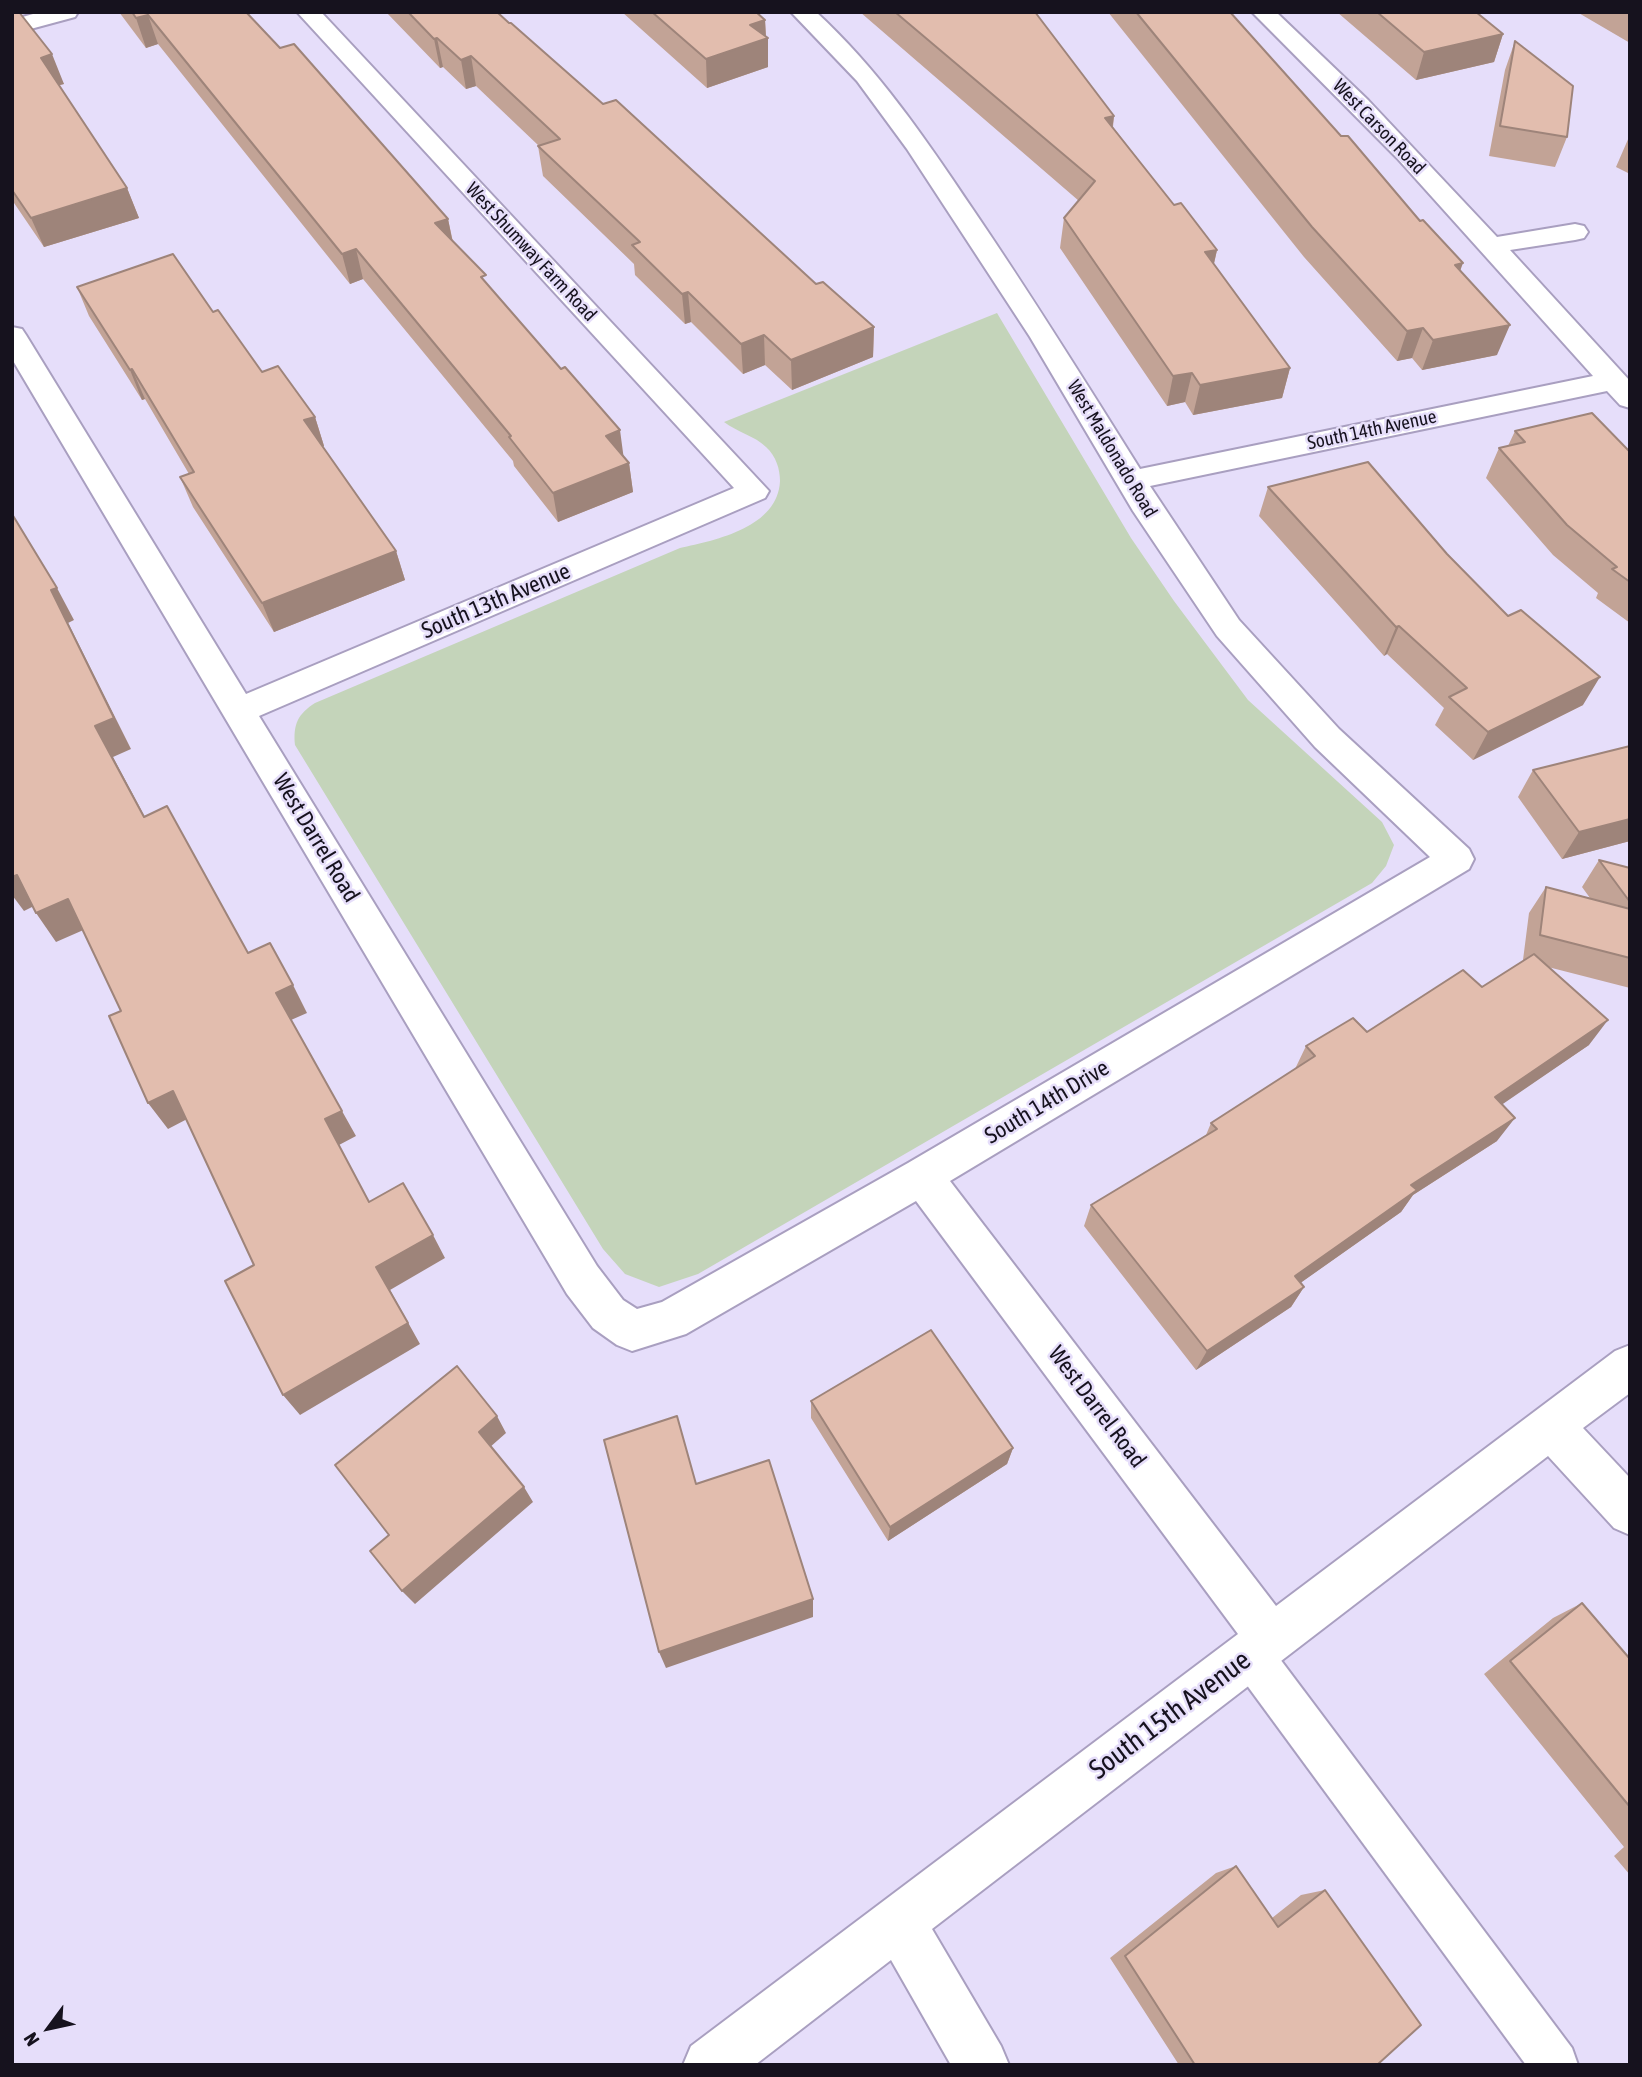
<!DOCTYPE html>
<style>
body{margin:0}
#map{position:relative;width:1642px;height:2077px;overflow:hidden;background:#e6defa;font-family:"Asap Condensed",sans-serif}
canvas{display:block}
.frame{position:absolute;inset:0;border:14px solid #16121e;pointer-events:none}
.north{position:absolute;left:14px;top:1993px;width:70px;height:70px;-webkit-text-stroke:5px #e6defa;paint-order:stroke;rotate:237deg;font-size:19px;font-weight:700;line-height:28px;text-align:center;color:#16121e}
.north::after{content:'';display:block;margin:auto;width:24px;height:32px;background:#16121e;clip-path:polygon(50% 0,100% 100%,50% 72%,0 100%)}
</style>
<div id="map">
<canvas width="1642" height="2077"></canvas>
<div class="frame"></div>
<div class="north">N</div>
</div>
<script>
const ctx = document.querySelector('canvas').getContext('2d');
ctx.lineJoin = 'round';
function fillPath(path, color) {
  ctx.fillStyle = color;
  ctx.fill(path, 'evenodd');
}
function stroke(path, color, width, dash) {
  ctx.strokeStyle = color;
  ctx.lineWidth = width;
  ctx.lineCap = dash ? 'butt' : 'round';
  ctx.setLineDash(dash || []);
  ctx.stroke(path);
}
function drawText(font, color, halo, rows, align = 'center') {
  ctx.font = font + ' "Asap Condensed",sans-serif';
  ctx.lineWidth = 5;
  ctx.setLineDash([]);
  ctx.textBaseline = 'middle';
  ctx.strokeStyle = halo;
  ctx.fillStyle = color;
  for (const [text, x, y, turn = 0] of rows) {
    ctx.save();
    ctx.translate(x, y);
    ctx.rotate((+turn || 0) * Math.PI / 180);
    ctx.textAlign = isNaN(turn) ? turn : align;
    if (halo) ctx.strokeText(text, 0, 0);
    ctx.fillText(text, 0, 0);
    ctx.restore();
  }
}
fillPath(new Path2D(`
 M997 313 1131 538 1174 601 1248 700 1382 822 1394 845 1386 866 1372 883 698 1274 659 1287 625 1274 603 1249 295 745C293 724 298 714 315 703L680 548C717 540 778 527 780 481 780 469 776 456 766 447 755 436 737 432 724 422Z`), '#c4d4ba');
const lane = new Path2D(`
 M1250 1633 1265 1639 1572 2048 1578 2065H1526L1235 1669 1229 1654 1235 1639Z`);
const street = new Path2D(`
 M40 12H78L75 17 12 34V20Z
 M297 12H321L769 491 765 498 259 716 597 1266 623 1300 637 1309 662 1302 908 1163 1430 857 1315 747 1217 636 1133 511 1030 337 907 149 857 81 791 12H816C878 69 925 138 972 208 1030 293 1085 381 1140 469L1593 376 1397 158 1252 12H1276L1368 100 1497 237 1575 224 1584 226 1588 232 1584 238 1575 240 1510 250 1630 381V408L1620 405 1607 391 1150 486 1239 620 1339 729 1469 849 1474 859 1469 869 950 1181 1276 1606 1615 1351 1630 1345V1393L1583 1428 1630 1478V1535L1614 1528 1548 1456 932 1929 1001 2046 1009 2065H951L891 1960 755 2065H683L691 2046 1238 1634 916 1201 686 1334 632 1351 617 1345 593 1328 567 1294 12 359V327L22 329 26 335 246 694 734 488Z`);
stroke(lane, '#a99fc0', 4);
stroke(street, '#a99fc0', 4);
fillPath(lane, '#fff');
fillPath(street, '#fff');
fillPath(new Path2D(`
 M12 12 64 84 59 85 127 188 139 218 44 247 12 200Z
 M119 12H246L280 48 448 219 453 242 629 463 633 492 558 522 514 466 513 461 363 279 350 284 158 44 146 48Z
 M386 12H497L603 104 816 284 874 327 873 357 792 390 765 365 743 374 691 322 685 324 635 275 634 264 543 176 538 146H539L476 86 466 89 443 67 440 68Z
 M622 12H756L765 20 766 37 768 38V67L707 88Z
 M860 12H1035L1114 116 1113 127 1174 205 1217 250 1214 264 1290 368 1282 398 1193 415 1185 402 1167 406 1060 248 1064 218 1079 201Z
 M1108 12H1230L1460 271 1497 355 1422 370 1412 358 1397 361 1304 257Z
 M1337 12H1476L1503 34 1494 62 1416 80Z
 M1577 12H1630V43Z
 M1515 41 1567 137 1555 167 1489 156 1505 70Z
 M1629 137H1630V174L1616 167Z
 M77 287 213 312 262 372 315 417 324 446 323 447 396 551 405 580 274 632 193 507 180 477 189 474 145 399 142 400 89 316Z
 M1515 431 1630 452V623L1596 598 1598 593 1553 555 1486 478 1499 448 1508 446Z
 M1268 487 1447 554 1583 705 1473 760 1435 725 1444 708 1387 654 1384 656 1259 516Z
 M1533 770 1630 841 1562 859 1518 797Z
 M1599 860 1630 868V988L1548 967 1589 1045 1501 1104 1497 1141 1413 1195 1401 1212 1300 1283 1304 1287 1291 1307 1196 1370 1084 1226 1091 1205 1206 1135 1211 1123 1295 1069 1306 1046 1367 1032 1482 987 1524 960H1523L1529 913 1546 887 1590 898 1582 887Z
 M811 1401 1013 1448 1007 1464 888 1541 811 1418Z
 M1582 1603 1630 1659V1875L1614 1856 1624 1847 1484 1674 1553 1618Z
 M1236 1866 1272 1918 1301 1895 1325 1890 1377 2065H1179L1110 1958 1216 1873Z`), '#c2a396');
fillPath(new Path2D(`
 M148 15 158 44 146 48 136 18Z
 M765 20 766 39 768 38V67L707 88 706 59 750 25Z
 M1503 34 1494 62 1416 80 1424 52Z
 M437 38 443 67 440 68 434 39Z
 M52 54 64 84 52 87 41 58Z
 M471 56 476 86 466 89 461 60Z
 M1114 116 1110 145 1105 118Z
 M127 188 139 218 44 247 31 218Z
 M448 219 454 249 435 223Z
 M356 249 363 279 350 284 342 254Z
 M1217 250 1210 280 1205 252Z
 M1463 263 1452 293 1455 265Z
 M688 292 691 322 685 324 682 294Z
 M1510 325 1497 355 1422 370 1433 340Z
 M874 327 873 357 792 390 791 360Z
 M1423 328 1412 358 1397 361 1407 331Z
 M764 335 765 365 743 374 741 344Z
 M1290 368 1282 398 1193 415 1200 385Z
 M132 369 145 399 142 400 130 370Z
 M1192 373 1185 402 1167 406 1173 376Z
 M315 417 324 446 314 450 304 420Z
 M620 430 624 460 606 436Z
 M629 463 633 492 558 522 553 493Z
 M396 551 405 580 274 632 262 603Z
 M57 588 74 620 68 623 131 749 113 757 161 847 95 726 51 590Z
 M1399 626 1387 654 1384 656 1396 627Z
 M1600 677 1583 705 1473 760 1488 732Z
 M1630 819V841L1562 859 1579 832Z
 M17 875 38 904 24 911 12 895V877Z
 M68 899 88 928 56 942 36 913Z
 M293 985 307 1013 291 1020 276 993Z
 M1608 1020 1589 1045 1478 1121 1495 1097Z
 M173 1091 191 1117 168 1129 148 1103Z
 M342 1111 356 1136 339 1145 382 1226 325 1119Z
 M1515 1118 1497 1141 1413 1195 1401 1212 1282 1296 1295 1276 1411 1185Z
 M433 1235 445 1258 390 1290 420 1344 300 1415 283 1395 376 1267Z
 M1304 1287 1291 1307 1196 1370 1207 1351Z
 M497 1416 506 1433 489 1448 479 1432Z
 M1013 1448 1007 1464 888 1541 890 1527Z
 M524 1487 533 1502 415 1604 402 1591Z
 M813 1599V1617L666 1668 659 1652Z`), '#9e847a');
const building = new Path2D(`
 M12 12H19L52 54 41 58 127 188 31 218 12 190Z
 M132 12H246L280 48 294 44 448 219 435 223 486 275 481 277 561 369 565 367 620 430 606 436 629 463 553 493 509 437 511 436 356 249 342 254 148 15 136 18Z
 M408 12H497L509 23H511L603 104 616 100 816 284 823 282 874 327 791 360 764 335 741 344 688 292 682 294 632 245 640 242 538 146 560 139 471 56 461 60 437 38 434 39Z
 M652 12H756L765 20 750 25 768 38 706 59Z
 M895 12H1035L1114 116 1105 118 1174 205 1181 203 1217 250 1205 252 1290 368 1200 385 1192 373 1173 376 1064 218 1095 181Z
 M1136 12H1230L1341 136H1348L1420 221 1423 220 1463 263 1455 265 1510 325 1433 340 1423 328 1407 331 1312 227Z
 M1377 12H1476L1503 34 1424 52Z
 M1515 41 1573 86 1567 137 1500 126Z
 M173 254 213 312 218 310 262 372 278 366 315 417 304 420 396 551 262 603 180 477 194 472 132 369 130 370 77 287Z
 M1592 413 1630 452V582L1612 569 1617 567 1567 525 1499 448 1525 442 1515 431Z
 M1368 462 1447 554 1508 616 1521 610 1600 677 1488 732 1449 697 1467 688 1399 626 1396 627 1268 487Z
 M12 514 57 588 51 590 114 718 95 726 144 817 167 806 248 953 270 943 293 985 276 993 342 1111 325 1119 369 1202 403 1183 433 1235 376 1267 408 1323 283 1395 225 1281 254 1265 173 1091 148 1103 109 1016 121 1011 68 899 36 913 17 875 12 877Z
 M1630 746V819L1579 832 1533 770Z
 M1599 860 1630 868V902Z
 M1546 887 1630 909V958L1540 935Z
 M1534 954 1608 1020 1495 1097 1515 1118 1411 1185 1417 1190 1295 1276 1304 1287 1207 1351 1091 1205 1217 1129 1211 1123 1315 1056 1306 1046 1353 1018 1367 1032 1463 970 1482 987Z
 M931 1330 1013 1448 890 1527 811 1401Z
 M457 1366 497 1416 479 1432 524 1487 402 1591 370 1551 389 1535 335 1465Z
 M677 1416 696 1484 769 1460 813 1599 659 1652 604 1440Z
 M1582 1603 1630 1659V1807L1510 1661Z
 M1236 1866 1278 1927 1325 1890 1421 2025 1377 2065H1195L1125 1956Z`);
fillPath(building, '#e2bdae');
stroke(building, '#9e847a', 2);
drawText('19px', '#16121e', '#e6defa', [
 ["West Carson Road",1379,127,46],
 ["West Shumway Farm Road",531,252,47],
 ["South 14th Avenue",1372,430,-12],
 ["West Maldonado Road",1112,449,59]
]);
drawText('23px', '#16121e', '#e6defa', [
 ["South 13th Avenue",496,601,-23],
 ["West Darrel Road",316,838,59],
 ["South 14th Drive",1047,1102,-31],
 ["West Darrel Road",1097,1407,53]
]);
drawText('28px', '#16121e', '#e6defa', [
 ["South 15th Avenue",1170,1715,-37]
]);
</script>
